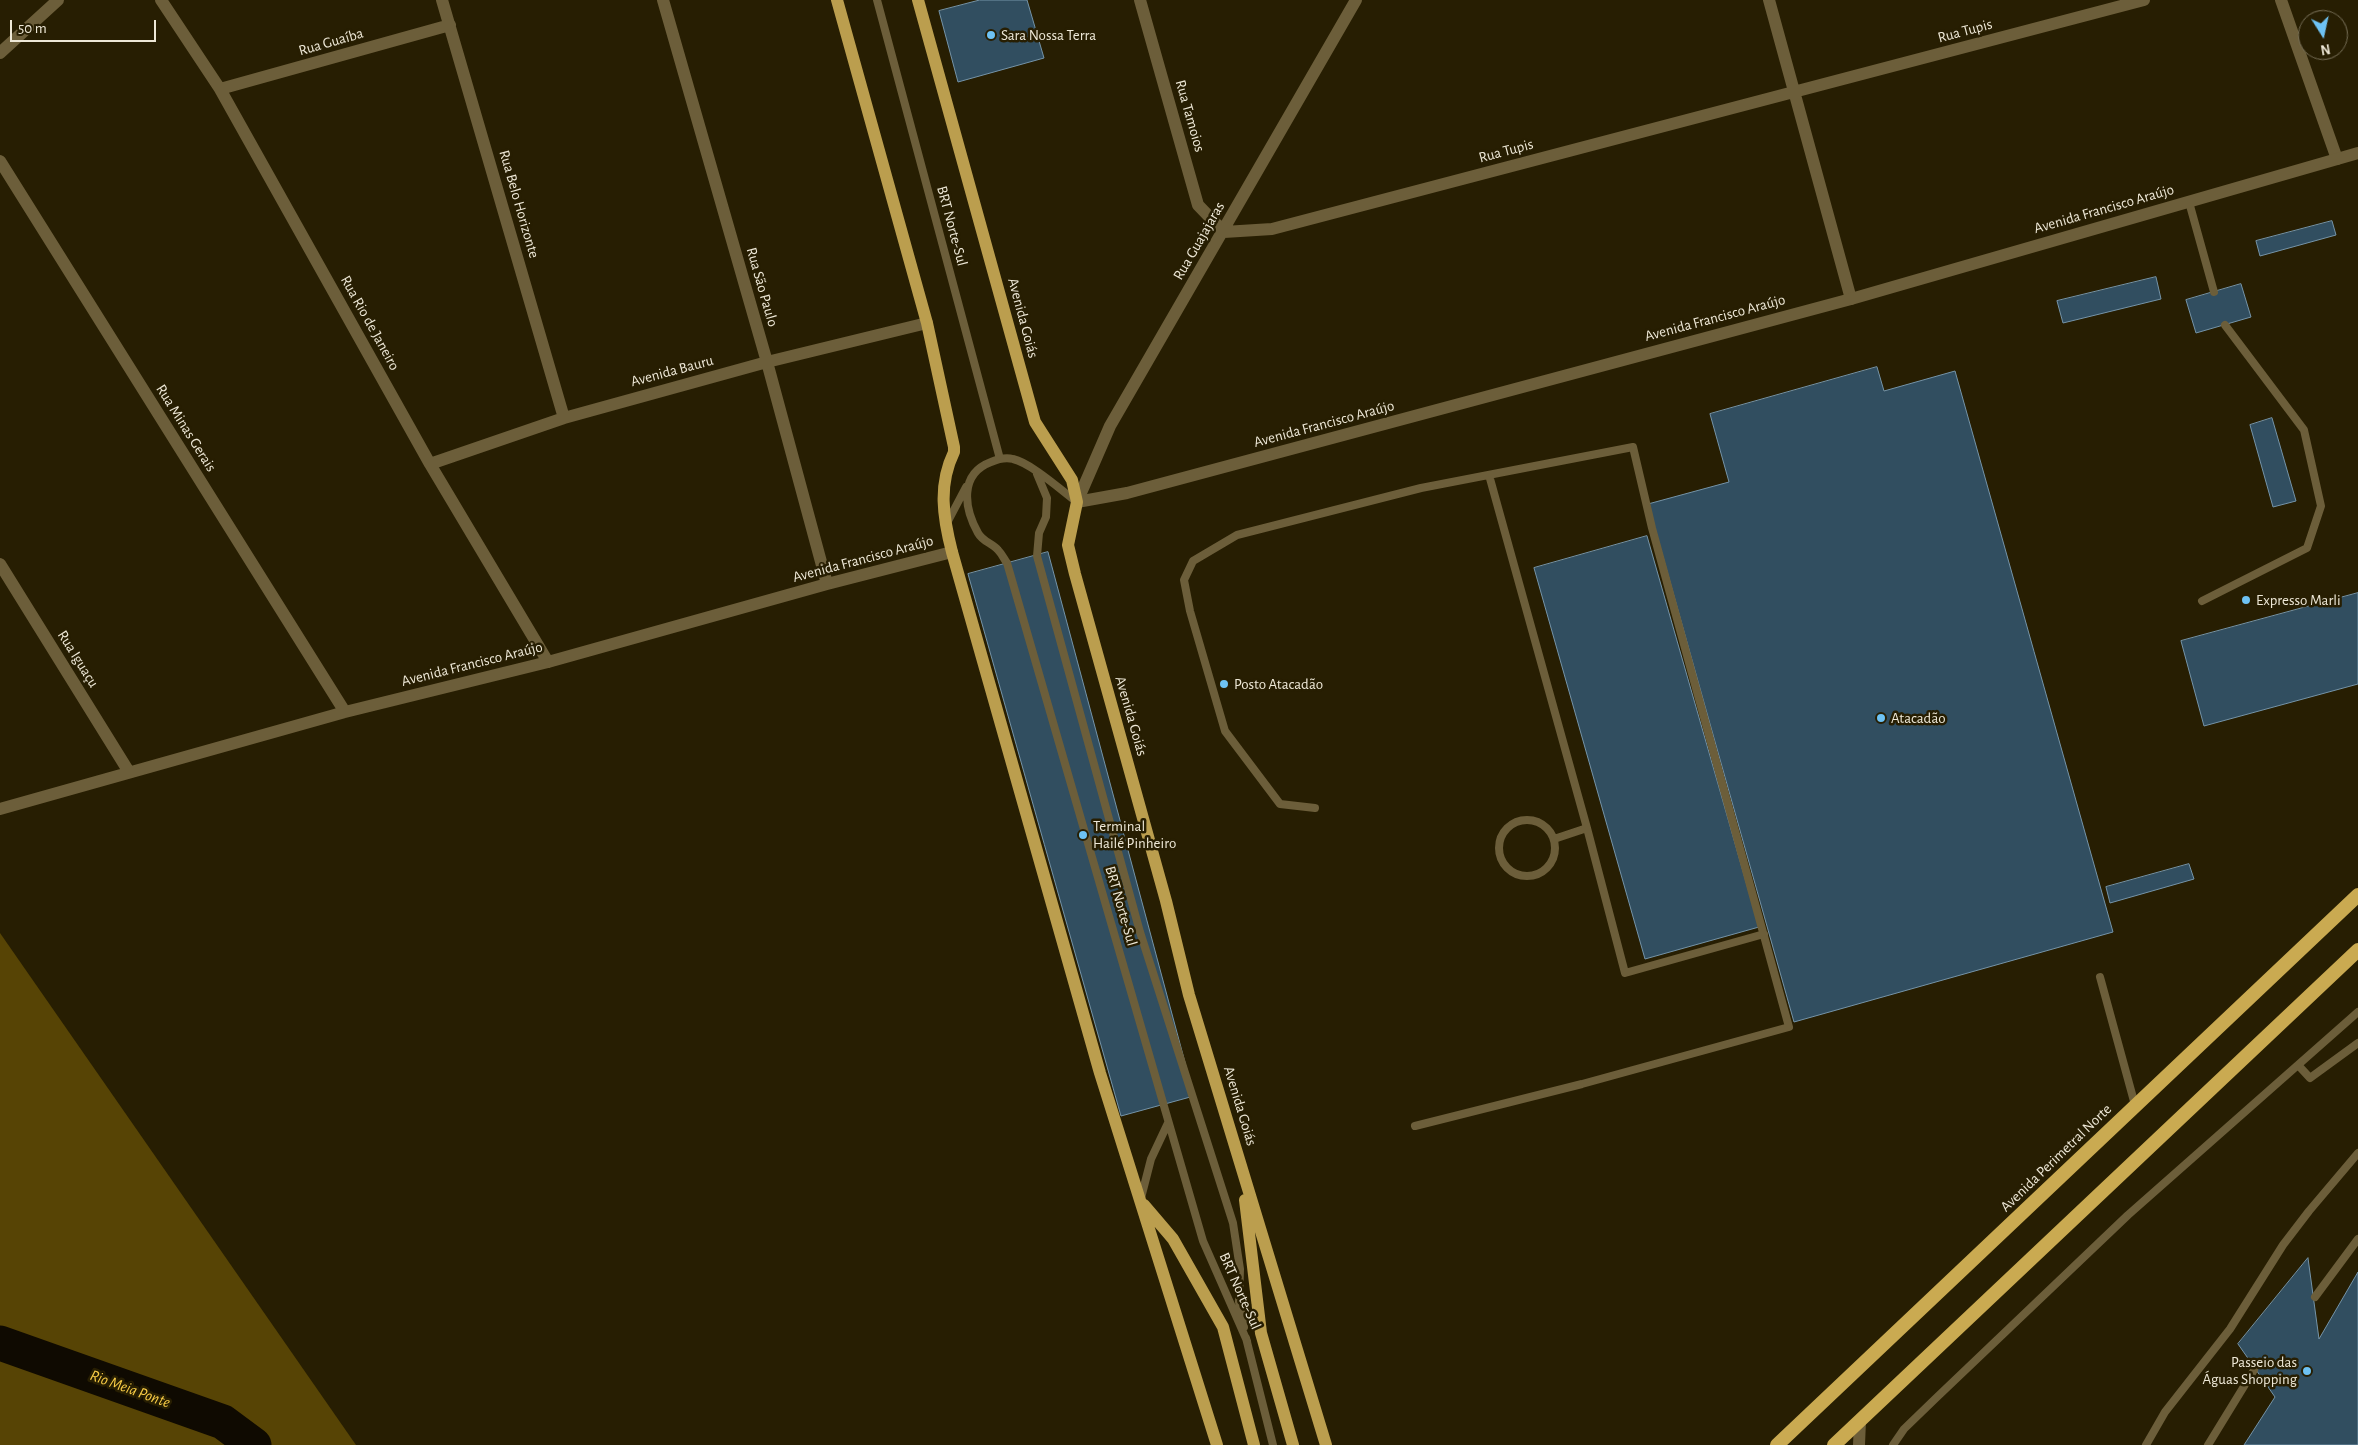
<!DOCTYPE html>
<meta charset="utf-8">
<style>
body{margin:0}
#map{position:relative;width:2358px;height:1445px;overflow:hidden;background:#271e02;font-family:"Alegreya Sans",sans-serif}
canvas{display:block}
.north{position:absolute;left:2298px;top:10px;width:50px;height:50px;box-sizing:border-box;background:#271e02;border:1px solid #776f57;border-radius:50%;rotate:170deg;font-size:14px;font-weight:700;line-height:20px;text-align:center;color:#eee8d7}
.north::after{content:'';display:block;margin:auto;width:18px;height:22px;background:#6ec2f3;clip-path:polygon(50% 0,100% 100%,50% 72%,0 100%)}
.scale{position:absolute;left:10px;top:20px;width:146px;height:22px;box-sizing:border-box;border:2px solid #eee8d7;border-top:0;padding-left:6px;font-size:15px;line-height:18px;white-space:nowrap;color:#eee8d7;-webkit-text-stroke:4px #271e02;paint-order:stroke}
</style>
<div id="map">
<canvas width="2358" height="1445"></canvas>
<div class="north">N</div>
<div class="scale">50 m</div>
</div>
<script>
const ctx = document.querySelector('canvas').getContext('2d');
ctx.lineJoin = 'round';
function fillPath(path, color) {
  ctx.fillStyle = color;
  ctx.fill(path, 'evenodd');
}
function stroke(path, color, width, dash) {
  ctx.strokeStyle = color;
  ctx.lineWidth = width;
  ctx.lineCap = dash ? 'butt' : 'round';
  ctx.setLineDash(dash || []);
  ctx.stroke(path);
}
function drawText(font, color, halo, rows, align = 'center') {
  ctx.font = font + ' "Alegreya Sans",sans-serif';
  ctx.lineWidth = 5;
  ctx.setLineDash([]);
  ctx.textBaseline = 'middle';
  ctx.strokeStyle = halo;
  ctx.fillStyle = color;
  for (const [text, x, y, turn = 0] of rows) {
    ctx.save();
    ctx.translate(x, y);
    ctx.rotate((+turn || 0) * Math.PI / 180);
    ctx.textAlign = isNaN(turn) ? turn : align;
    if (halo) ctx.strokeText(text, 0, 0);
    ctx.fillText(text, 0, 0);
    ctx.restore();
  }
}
fillPath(new Path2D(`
 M0 933 356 1445H0Z`), '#574405');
stroke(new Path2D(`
 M0 1343 223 1422 254 1445`), '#0f0a01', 35);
const building = new Path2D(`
 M980 0H1027L1044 58 958 82 939 11Z
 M2332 221 2336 235 2260 256 2256 241Z
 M2156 277 2161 299 2063 323 2057 301Z
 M2241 284 2251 317 2196 333 2186 300Z
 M1877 367 1884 391 1955 371 2113 932 1794 1022 1648 504 1729 482 1710 414Z
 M2272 418 2296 501 2273 507 2250 425Z
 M1647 536 1759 927 1645 959 1534 568Z
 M1048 552 1194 1096 1121 1116 968 574Z
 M2358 593V684L2204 726 2181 641Z
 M2189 864 2194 879 2110 903 2106 887Z
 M2308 1258 2319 1339 2358 1272V1445H2244L2275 1397 2238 1344Z`);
fillPath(building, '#314e60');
stroke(building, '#7594a8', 1);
stroke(new Path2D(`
 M877 0 1000 459
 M2189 202 2214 292
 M1037 474 1047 498 1046 517 1039 533 1037 556 1140 932 1233 1223 1240 1269 1239 1302 1244 1327
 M1489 475 1587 828
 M1077 502C1061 490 1031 463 1013 459 1006 457 998 459 991 462 959 474 964 508 978 533 983 542 992 543 998 550 1002 554 1004 559 1007 563L1203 1241 1247 1341
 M947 523 966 487
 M2202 601 2307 548 2321 506 2304 430 2225 325
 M1315 808 1280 804 1225 731 1190 611 1184 580 1193 561 1237 535 1421 488 1633 447 1652 528 1789 1027 1582 1084 1415 1126
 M1499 848a28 28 0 1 1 56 0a28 28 0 1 1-56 0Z
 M1554 839 1587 828 1625 973 1764 934
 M2100 977 2135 1105
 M2298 1065 2310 1078 2358 1043
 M1141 1198 1151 1159 1168 1123
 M2315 1297 2358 1239
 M1246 1338 1273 1445
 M1893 1445 1904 1429 1935 1399 2128 1215 2358 1012
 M2146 1445 2165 1412 2230 1329 2283 1245 2309 1211 2358 1153
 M2208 1445 2254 1370`), '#6c5e3a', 8);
stroke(new Path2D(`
 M161 0 220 89 430 464 548 662
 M442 0 564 418
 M663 0 767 362 827 584
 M1140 0 1198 205 1224 232
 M1769 0 1851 299
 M2281 0 2337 159
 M0 53 58 0
 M220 89 450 25
 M0 161 345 712
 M1224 232 1272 229 2144 0
 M430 464 564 418 767 362 927 323
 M1077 502 1110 426 1356 0
 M0 564 129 772
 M0 809 345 712 548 662 827 584 952 552`), '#6c5e3a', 12);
stroke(new Path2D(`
 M1077 502 1127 493 1851 299 2358 153
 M1859 1445 1860 1421`), '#6c5e3a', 12);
stroke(new Path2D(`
 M837 0 927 323 954 447V452C938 485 943 517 952 552L1100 1073 1217 1445
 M918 0 1035 422 1072 480 1077 502 1068 545 1075 574 1166 901 1189 995 1326 1445
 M1245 1200 1261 1333 1293 1445
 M1144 1205 1173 1239 1223 1327 1254 1445`), '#bb9e4e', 12);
stroke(new Path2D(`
 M1777 1445 2358 895
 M1834 1445 2358 950`), '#caaa51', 14);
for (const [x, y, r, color] of [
 [991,35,5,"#6ec2f3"],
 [2246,600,5,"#6ec2f3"],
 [1224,684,5,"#6ec2f3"],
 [1881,718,5,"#6ec2f3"],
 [1083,835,5,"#6ec2f3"],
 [2307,1371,5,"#6ec2f3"]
]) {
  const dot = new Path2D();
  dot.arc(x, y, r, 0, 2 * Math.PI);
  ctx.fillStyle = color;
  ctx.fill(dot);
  stroke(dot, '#271e02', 2);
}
drawText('15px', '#eee8d7', '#271e02', [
 ["Rua Tupis",1965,31,-15],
 ["Rua Guaíba",331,42,-16],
 ["Rua Tamoios",1190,116,74],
 ["Rua Tupis",1506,151,-15],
 ["Rua Belo Horizonte",519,204,74],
 ["Avenida Francisco Araújo",2104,209,-16],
 ["BRT Norte-Sul",952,226,75],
 ["Rua Guajajaras",1199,241,-60],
 ["Rua São Paulo",762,287,74],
 ["Avenida Goiás",1023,318,75],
 ["Avenida Francisco Araújo",1715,318,-15],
 ["Rua Rio de Janeiro",370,323,61],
 ["Avenida Bauru",672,371,-15],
 ["Avenida Francisco Araújo",1324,424,-15],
 ["Rua Minas Gerais",186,428,58],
 ["Avenida Francisco Araújo",863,559,-15],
 ["Rua Iguaçu",78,659,58],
 ["Avenida Francisco Araújo",472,664,-14],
 ["Avenida Goiás",1131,716,74],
 ["BRT Norte-Sul",1121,906,74],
 ["Avenida Goiás",1240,1106,73],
 ["Avenida Perimetral Norte",2056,1158,-44],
 ["BRT Norte-Sul",1240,1291,66]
]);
drawText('15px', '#eee8d7', '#271e02', [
 ["Sara Nossa Terra",1001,35],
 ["Expresso Marli",2256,600],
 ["Posto Atacadão",1234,684],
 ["Atacadão",1891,718],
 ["Terminal",1093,826],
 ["Hailé Pinheiro",1093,843],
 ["Passeio das",2297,1362,"right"],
 ["Águas Shopping",2297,1379,"right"]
], 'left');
drawText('italic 16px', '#fbce47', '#271e02', [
 ["Rio Meia Ponte",130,1389,20]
]);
</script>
